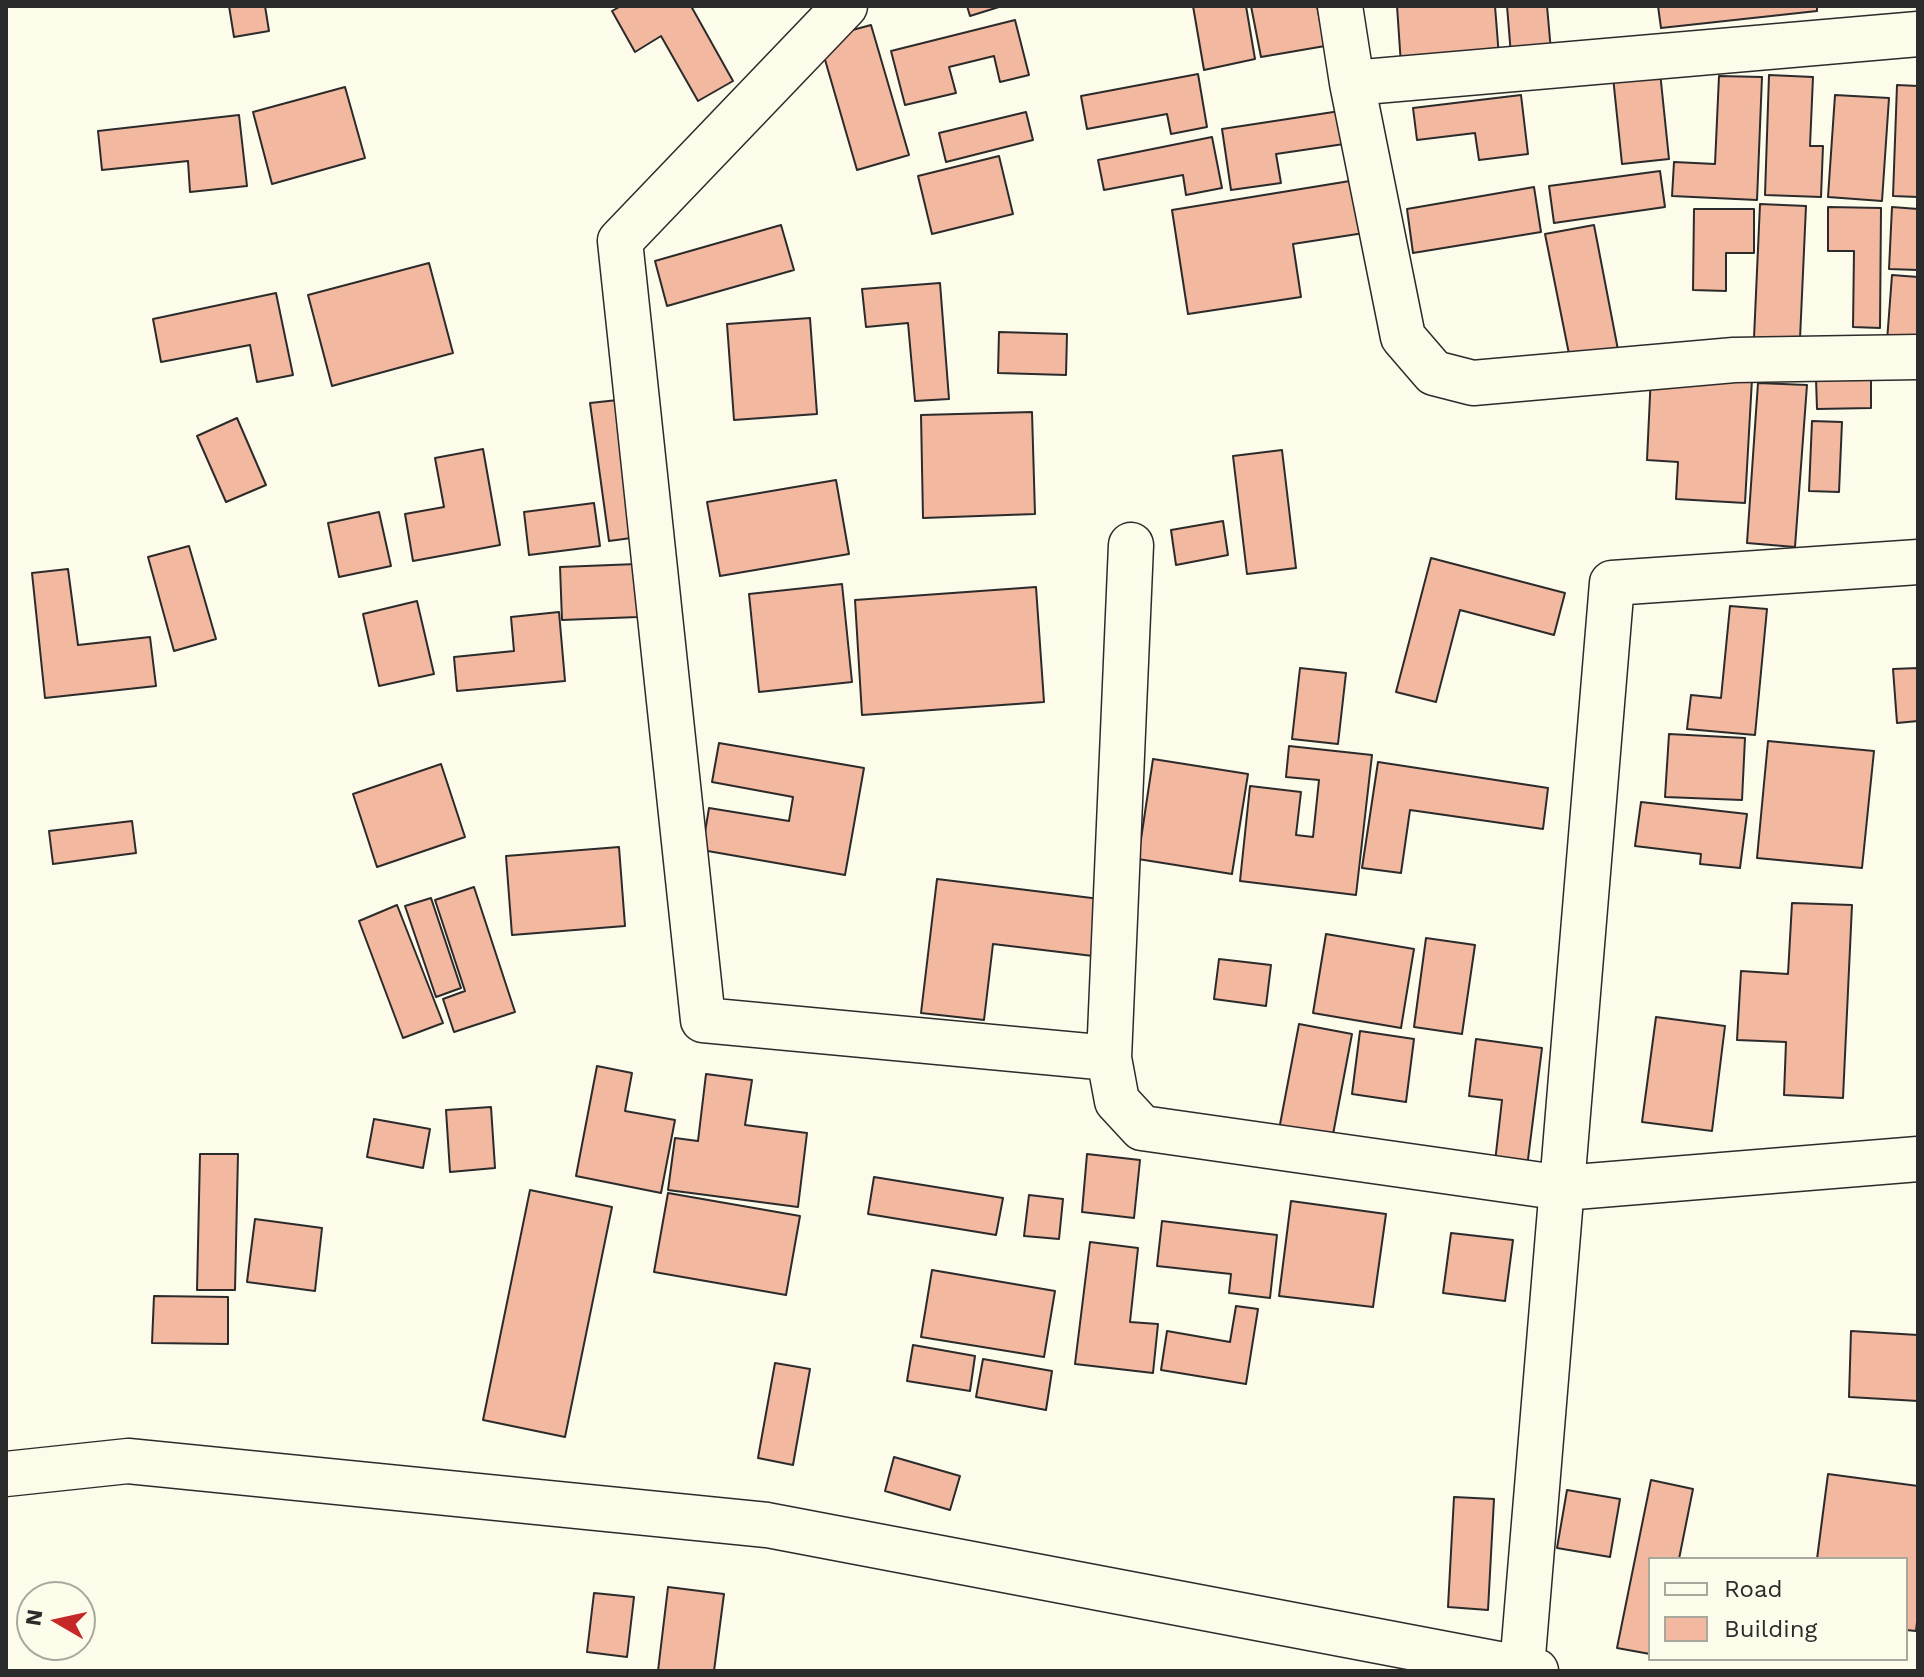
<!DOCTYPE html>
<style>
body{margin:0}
#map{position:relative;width:1924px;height:1677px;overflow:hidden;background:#fdfbea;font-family:"Work Sans",sans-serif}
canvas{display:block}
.frame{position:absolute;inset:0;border:8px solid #2b2b2b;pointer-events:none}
.legend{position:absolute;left:1648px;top:1557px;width:260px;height:104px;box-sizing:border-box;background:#fdfbea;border:2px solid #a9a89e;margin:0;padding:10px 14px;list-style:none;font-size:24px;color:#2b2b2b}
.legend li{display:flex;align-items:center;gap:16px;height:40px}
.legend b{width:40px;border:2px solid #a9a89e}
.north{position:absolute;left:16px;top:1581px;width:80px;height:80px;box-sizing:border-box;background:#fdfbea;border:2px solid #a9a89e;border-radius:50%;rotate:279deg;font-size:22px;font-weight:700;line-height:32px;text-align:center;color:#2b2b2b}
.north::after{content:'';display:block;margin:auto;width:28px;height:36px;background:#c62828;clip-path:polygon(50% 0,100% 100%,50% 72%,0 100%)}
</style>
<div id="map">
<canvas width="1924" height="1677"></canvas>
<div class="frame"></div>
<ul class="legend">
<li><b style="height:10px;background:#fdfbea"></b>Road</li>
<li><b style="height:22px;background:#f2b8a0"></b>Building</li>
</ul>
<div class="north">N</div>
</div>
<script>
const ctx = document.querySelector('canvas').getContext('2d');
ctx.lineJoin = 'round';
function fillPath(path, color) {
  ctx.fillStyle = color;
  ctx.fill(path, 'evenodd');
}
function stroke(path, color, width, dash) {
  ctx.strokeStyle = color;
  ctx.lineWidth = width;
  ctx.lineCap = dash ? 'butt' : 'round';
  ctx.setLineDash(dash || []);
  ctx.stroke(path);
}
const building = new Path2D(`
 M229 6H265L269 31 234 37Z
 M621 6H691L733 81 698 101 661 36 635 52 612 11Z
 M967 6H1002L970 16Z
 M1193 6H1246L1255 59 1204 70Z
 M1251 6H1317L1325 46 1261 57Z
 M1397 6H1495L1499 57 1401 65Z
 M1507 6H1547L1551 51 1511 55Z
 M1658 6H1817V11L1661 28Z
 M1015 20 1029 75 1000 82 994 56 949 67 956 93 905 105 891 51Z
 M871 25 909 155 857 170 819 39Z
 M1660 72 1669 159 1622 164 1613 77Z
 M1198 74 1207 127 1171 134 1167 114 1087 129 1081 96Z
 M1769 75 1813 77 1810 146H1823L1821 197 1765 195Z
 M1719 76 1762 77 1757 200 1672 196 1674 162 1715 164Z
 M1897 85 1918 86V197L1893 196Z
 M345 87 365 158 272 184 253 112Z
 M1521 95 1528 154 1479 160 1475 133 1417 140 1413 108Z
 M1835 95 1889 98 1882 201 1828 197Z
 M1340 111 1344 144 1276 154 1281 183 1231 190 1222 129Z
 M1026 112 1033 140 946 162 939 133Z
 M239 115 247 186 190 192 188 161 102 170 98 131Z
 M1212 137 1222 188 1186 195 1183 175 1104 190 1098 160Z
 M999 156 1013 214 932 234 918 176Z
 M1660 171 1665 207 1554 223 1549 186Z
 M1356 180 1364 233 1293 244 1301 297 1188 314 1172 210Z
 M1534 187 1541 232 1413 253 1407 209Z
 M1760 204 1806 206 1800 339 1754 338Z
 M1828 207 1881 208 1880 328 1853 327 1854 251H1828Z
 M1892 207 1918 209V270L1889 269Z
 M1694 209H1754V253H1726V291L1693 290Z
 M781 225 794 270 667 306 655 261Z
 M1594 225 1619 355 1571 364 1545 234Z
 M429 263 453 353 332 386 308 295Z
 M1892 275 1918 277V344L1887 341Z
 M940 283 949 399 915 401 908 323 866 327 862 289Z
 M276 293 293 375 257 382 250 345 161 362 153 319Z
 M810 318 817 414 734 420 727 324Z
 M999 332 1067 334 1066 375 998 373Z
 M1651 374 1752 379 1745 503 1676 499 1678 462 1647 460Z
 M1816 379H1871V408L1817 409Z
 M1758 383 1807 385 1795 547 1747 543Z
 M627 399 646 536 609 541 590 403Z
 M1032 412 1035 514 923 518 921 415Z
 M237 418 266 485 226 502 197 436Z
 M1812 421 1842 422 1839 492 1809 491Z
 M483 449 500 545 413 561 405 514 444 507 435 458Z
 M1282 450 1296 568 1247 574 1233 456Z
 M836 480 849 554 720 576 707 502Z
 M594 503 600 546 529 555 524 512Z
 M379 512 391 566 339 577 328 523Z
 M1223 521 1228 555 1176 565 1171 530Z
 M189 546 216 639 174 651 148 557Z
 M1431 558 1565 593 1554 635 1460 610 1436 702 1396 692Z
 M637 564 638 617 562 620 560 567Z
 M68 569 78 645 150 637 156 686 45 698 32 573Z
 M842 584 852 682 759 692 749 594Z
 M1036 587 1044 702 862 715 855 600Z
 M417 601 434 674 379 686 363 614Z
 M1730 606 1767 609 1755 735 1687 729 1691 695 1721 698Z
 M559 612 565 681 457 691 454 657 514 651 511 617Z
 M1300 668 1346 673 1338 744 1292 739Z
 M1918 668V721L1897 723 1893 669Z
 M1669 734 1745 738 1742 800 1665 797Z
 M1768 741 1874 751 1862 868 1757 858Z
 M719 743 864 768 845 875 702 850 709 808 789 821 793 797 712 782Z
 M1289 746 1372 755 1356 895 1240 881 1250 786 1301 792 1296 835 1313 837 1319 780 1286 777Z
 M1153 759 1248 774 1232 874 1138 859Z
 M1378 762 1548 788 1543 829 1410 810 1401 873 1362 868Z
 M441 764 465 837 377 867 353 794Z
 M1641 802 1747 814 1740 868 1700 864 1701 854 1635 846Z
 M132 821 136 853 53 864 49 831Z
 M619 847 625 926 512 935 506 856Z
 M937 879 1100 899 1093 956 993 944 984 1020 921 1013Z
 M474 887 515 1012 454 1032 443 999 465 991 435 900Z
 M431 898 461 988 436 997 405 906Z
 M1792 903 1852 905 1843 1098 1784 1095 1786 1042 1737 1040 1741 971 1788 974Z
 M397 905 443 1023 403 1038 359 921Z
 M1326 934 1414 949 1401 1028 1313 1013Z
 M1426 938 1475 945 1462 1034 1414 1027Z
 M1219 959 1271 965 1266 1006 1214 999Z
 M1656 1017 1725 1026 1712 1131 1642 1122Z
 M1299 1024 1352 1034 1331 1145 1278 1135Z
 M1360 1031 1414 1039 1406 1102 1352 1094Z
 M1476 1039 1542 1048 1526 1175 1494 1171 1502 1100 1469 1096Z
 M597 1066 632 1073 625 1111 675 1120 661 1193 576 1176Z
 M706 1074 752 1080 745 1125 807 1133 798 1207 668 1190 675 1138 698 1141Z
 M491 1107 495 1168 450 1172 446 1110Z
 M374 1119 430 1129 423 1168 367 1157Z
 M200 1154H238L235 1290H197Z
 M1087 1154 1140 1160 1134 1218 1082 1212Z
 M874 1177 1003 1198 996 1235 868 1214Z
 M530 1190 612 1207 565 1437 483 1420Z
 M668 1193 800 1216 786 1295 654 1272Z
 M1029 1195 1063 1199 1059 1239 1024 1236Z
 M1291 1201 1386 1214 1373 1307 1279 1296Z
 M255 1219 322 1228 315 1291 247 1282Z
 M1162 1221 1277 1235 1270 1298 1229 1293 1231 1274 1157 1266Z
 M1451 1233 1513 1240 1505 1301 1443 1293Z
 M1090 1242 1138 1248 1130 1322 1158 1324 1153 1373 1075 1364Z
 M932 1270 1055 1291 1044 1357 921 1337Z
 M154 1296 228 1297V1344L152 1343Z
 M1236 1306 1258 1309 1246 1384 1161 1370 1167 1331 1230 1342Z
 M1851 1331 1918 1335V1401L1849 1397Z
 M913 1345 975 1356 970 1391 907 1381Z
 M983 1359 1052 1371 1046 1410 976 1397Z
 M775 1363 810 1369 793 1465 758 1458Z
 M894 1457 960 1476 950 1510 885 1491Z
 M1828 1474 1918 1486V1613L1916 1631 1906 1630V1559H1817Z
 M1651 1480 1693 1489 1679 1559H1650V1654L1617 1648Z
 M1567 1490 1620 1499 1610 1557 1557 1548Z
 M1454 1497 1494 1499 1488 1610 1448 1607Z
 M668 1587 724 1594 714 1671H658Z
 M594 1593 634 1597 627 1657 587 1652Z`);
fillPath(building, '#f2b8a0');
stroke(building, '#2b2b2b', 2);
const minor = new Path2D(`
 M845 6 620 241 703 1020 1109 1058
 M1340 6 1352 83 1403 337 1434 373 1473 383 1734 360 1918 357
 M1352 83 1918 34
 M1131 545 1109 1058 1117 1101 1142 1128 1563 1188 1918 1159
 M6 1474 128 1461 767 1525 1536 1671
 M1522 1668 1612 583 1918 562`);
stroke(minor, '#2b2b2b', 47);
stroke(minor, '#fdfbea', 44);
</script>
